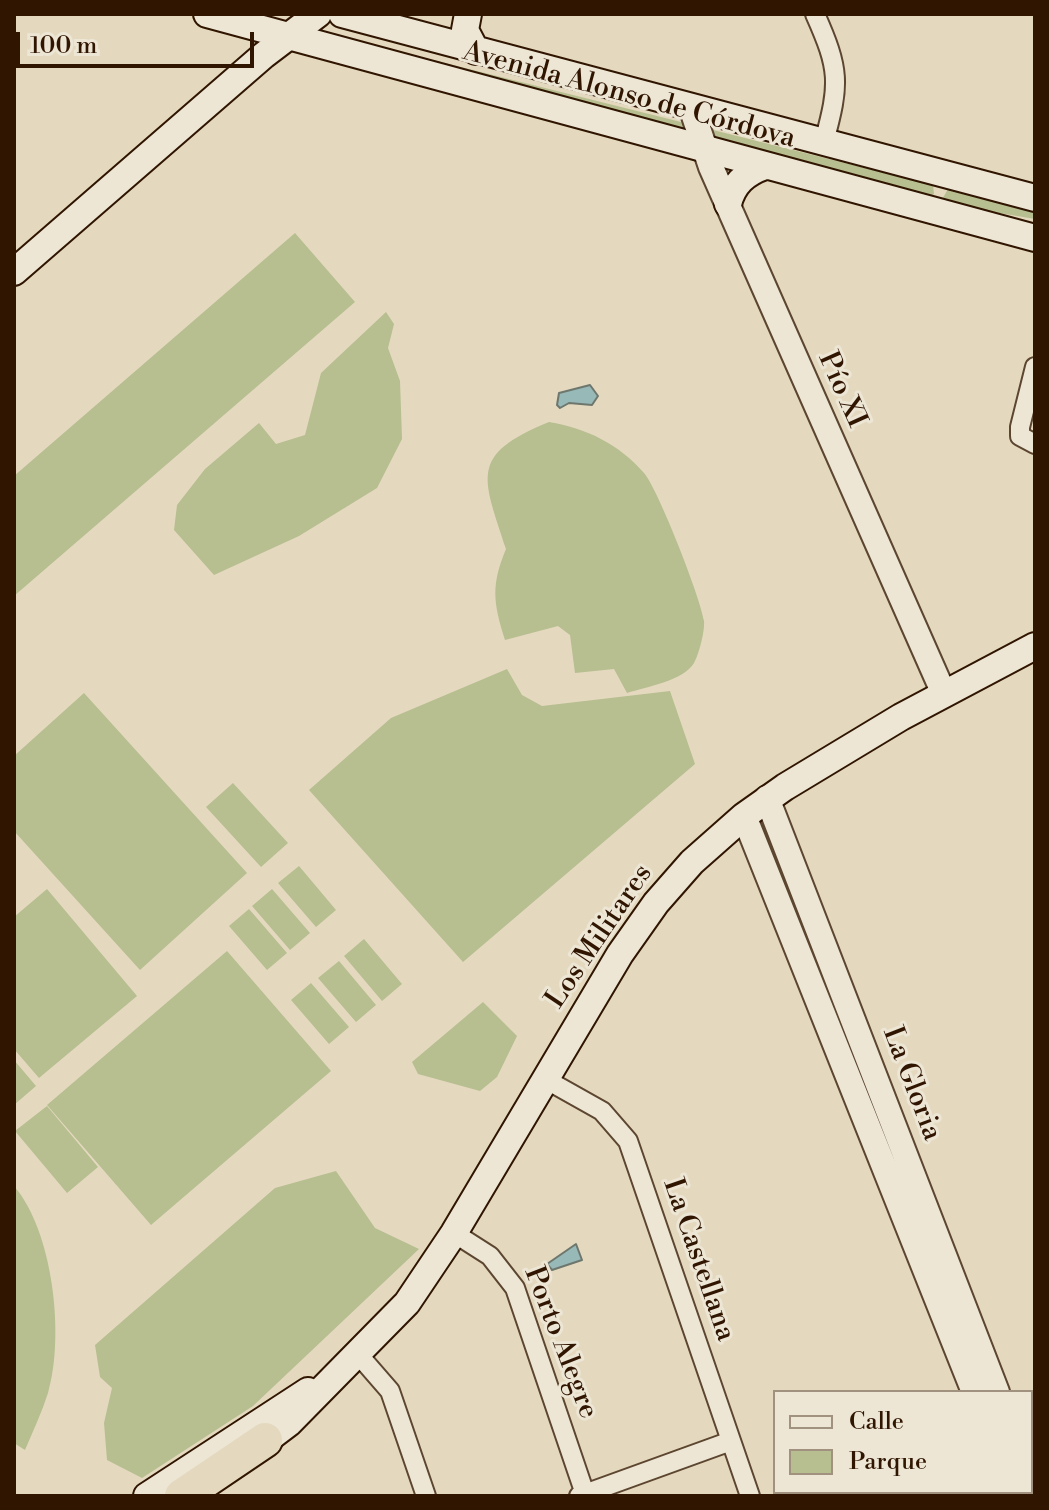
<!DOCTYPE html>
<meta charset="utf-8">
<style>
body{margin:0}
#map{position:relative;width:1049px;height:1510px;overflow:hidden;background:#e4d9bf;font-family:"Libre Bodoni",serif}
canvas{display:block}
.frame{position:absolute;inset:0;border:16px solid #301500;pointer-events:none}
.legend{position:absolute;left:773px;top:1390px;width:260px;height:104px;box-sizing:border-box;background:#ede6d5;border:2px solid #a19280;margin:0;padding:10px 14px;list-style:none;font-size:24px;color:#301500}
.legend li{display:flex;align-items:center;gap:16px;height:40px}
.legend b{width:40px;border:2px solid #a19280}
.scale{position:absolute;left:16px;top:32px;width:238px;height:36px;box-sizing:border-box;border:4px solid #301500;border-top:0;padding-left:10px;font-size:24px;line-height:28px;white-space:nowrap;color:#301500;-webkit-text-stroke:6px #ede6d5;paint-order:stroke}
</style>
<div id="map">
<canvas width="1049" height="1510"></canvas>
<div class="frame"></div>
<ul class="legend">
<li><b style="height:10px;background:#ede6d5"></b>Calle</li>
<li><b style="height:22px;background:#b7be8f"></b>Parque</li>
</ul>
<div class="scale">100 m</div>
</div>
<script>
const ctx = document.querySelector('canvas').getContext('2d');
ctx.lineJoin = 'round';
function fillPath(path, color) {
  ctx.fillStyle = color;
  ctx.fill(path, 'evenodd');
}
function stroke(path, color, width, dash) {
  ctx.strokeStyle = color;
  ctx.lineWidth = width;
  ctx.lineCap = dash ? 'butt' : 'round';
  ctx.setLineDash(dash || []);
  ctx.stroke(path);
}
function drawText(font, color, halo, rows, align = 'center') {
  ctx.font = font + ' "Libre Bodoni",serif';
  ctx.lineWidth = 6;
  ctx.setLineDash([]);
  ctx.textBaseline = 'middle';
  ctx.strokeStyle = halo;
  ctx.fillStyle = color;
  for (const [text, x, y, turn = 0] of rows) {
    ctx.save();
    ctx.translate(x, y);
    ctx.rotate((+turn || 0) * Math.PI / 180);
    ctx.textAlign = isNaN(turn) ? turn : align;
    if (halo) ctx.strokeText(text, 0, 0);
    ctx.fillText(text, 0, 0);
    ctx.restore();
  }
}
fillPath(new Path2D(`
 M377 46 933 185 934 194 927 198 369 48Z
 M948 189 1035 212V219L940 203Z
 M295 233 355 302 14 596V476Z
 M386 312 394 324 388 348 400 381 402 439 377 488 299 536 214 575 174 530 177 505 205 469 259 423 276 444 305 435 321 373Z
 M549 422C586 428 619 444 644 473 658 489 701 599 704 621 705 631 699 654 694 663 683 681 646 687 627 693L614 669 575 673 570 635 558 626 505 640C493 602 491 585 506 549 483 477 468 455 549 422Z
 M507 669 522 695 542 706 670 691 695 764 463 962 309 790 391 718Z
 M84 693 247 873 140 970 14 831V756Z
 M233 783 288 843 261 867 206 807Z
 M299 866 336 910 316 927 278 883Z
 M47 889 137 996 39 1078 14 1049V917Z
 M272 889 310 933 290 950 252 906Z
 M249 909 287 953 267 970 229 926Z
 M364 939 402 984 382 1001 344 956Z
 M227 951 331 1071 151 1225 47 1105Z
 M339 961 376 1005 356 1022 318 978Z
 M311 983 349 1027 329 1044 291 1000Z
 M483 1002 517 1036 497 1077 480 1091 418 1074 412 1062Z
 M14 1060 36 1086 14 1105Z
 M47 1106 98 1167 67 1193 15 1131Z
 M336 1171 375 1228 419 1249 253 1406 142 1478 107 1460 104 1423 112 1388 100 1377 95 1345 275 1188Z
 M14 1186C53 1231 65 1336 48 1393 42 1412 33 1431 25 1450L14 1443Z`), '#b7be8f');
const water = new Path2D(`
 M590 385 598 396 592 405 569 403 560 408 557 405 559 393Z
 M576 1244 582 1260 552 1270 547 1264Z`);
fillPath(water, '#97b9b8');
stroke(water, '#6e776e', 2);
const minor = new Path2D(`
 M815 14C840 70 840 83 824 142
 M1035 367 1020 427V436L1035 444
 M545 1079 602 1111 628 1141 750 1496
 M454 1233 490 1256 515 1288 585 1494
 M357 1353 390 1391 426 1496
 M579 1496 731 1441`);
const tertiary = new Path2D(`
 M691 107 711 167 944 694
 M767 798 997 1392
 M744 816 974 1392
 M1031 1478 1035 1488
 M1014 1492 1016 1496`);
const secondary = new Path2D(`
 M207 14 1035 238
 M342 14 1035 198
 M468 14 465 30 476 51
 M728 204C733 184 745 173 765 166
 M14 272 264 55 318 14
 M252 1451 289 1423 407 1303 454 1233 620 954 656 903 692 862 744 816 785 787 901 717 1035 646
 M147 1496 308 1391`);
const motorway = new Path2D(`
 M182 1496 265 1440`);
stroke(minor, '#5d4630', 22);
stroke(tertiary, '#5d4630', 28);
stroke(secondary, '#301500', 30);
stroke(motorway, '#301500', 38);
stroke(minor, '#ede6d5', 18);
stroke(tertiary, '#ede6d5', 24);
stroke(secondary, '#ede6d5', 26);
stroke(motorway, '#e4d9bf', 34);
drawText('28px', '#301500', '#ede6d5', [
 ["Avenida Alonso de Córdova",629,96,15],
 ["Pío XI",841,390,66],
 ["Los Militares",600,937,-56],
 ["La Gloria",911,1084,69],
 ["La Castellana",698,1260,71],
 ["Porto Alegre",560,1343,69]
]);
</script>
